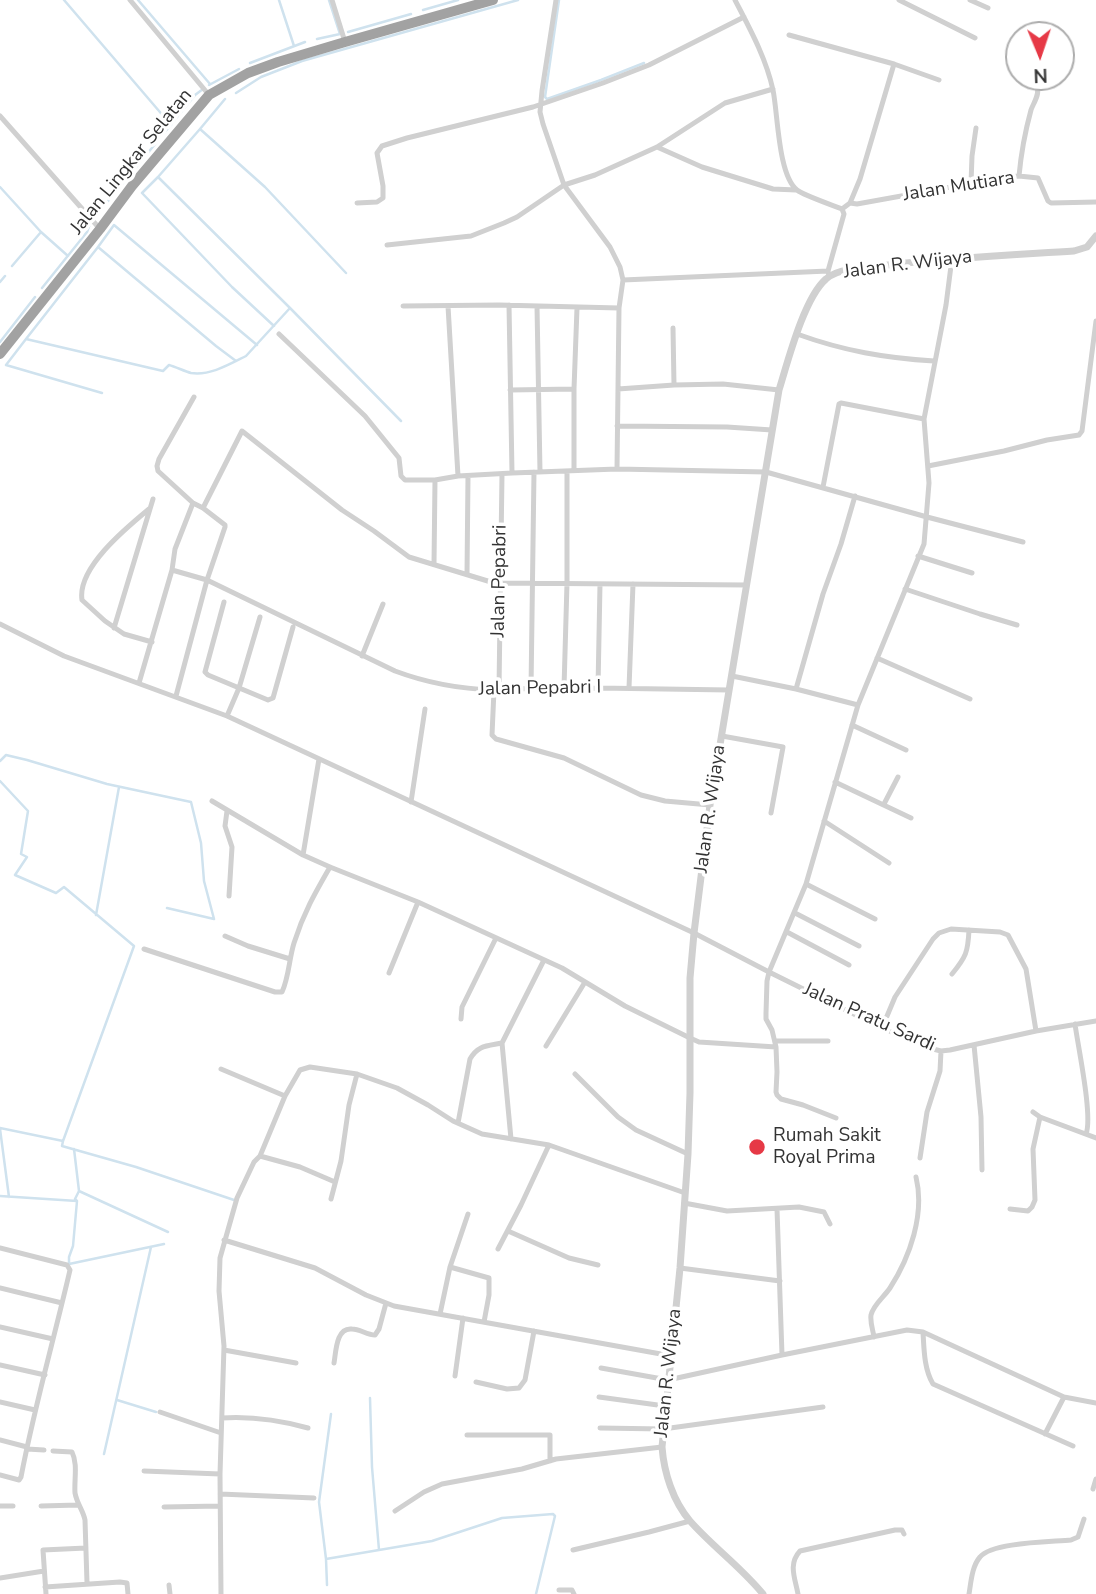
<!DOCTYPE html>
<style>
body{margin:0}
#map{position:relative;width:1096px;height:1594px;overflow:hidden;background:#fff;font-family:"Nunito Sans",sans-serif}
canvas{display:block}
.north{position:absolute;left:1005px;top:21px;width:70px;height:70px;box-sizing:border-box;background:#fff;border:2px solid #adadad;border-radius:50%;rotate:178deg;font-size:19px;font-weight:700;line-height:28px;text-align:center;color:#333}
.north::after{content:'';display:block;margin:auto;width:24px;height:32px;background:#e63946;clip-path:polygon(50% 0,100% 100%,50% 72%,0 100%)}
</style>
<div id="map">
<canvas width="1096" height="1594"></canvas>
<div class="north">N</div>
</div>
<script>
const ctx = document.querySelector('canvas').getContext('2d');
ctx.lineJoin = 'round';
function stroke(path, color, width, dash) {
  ctx.strokeStyle = color;
  ctx.lineWidth = width;
  ctx.lineCap = dash ? 'butt' : 'round';
  ctx.setLineDash(dash || []);
  ctx.stroke(path);
}
function drawText(font, color, halo, rows, align = 'center') {
  ctx.font = font + ' "Nunito Sans",sans-serif';
  ctx.lineWidth = 7;
  ctx.setLineDash([]);
  ctx.textBaseline = 'middle';
  ctx.strokeStyle = halo;
  ctx.fillStyle = color;
  for (const [text, x, y, turn = 0] of rows) {
    ctx.save();
    ctx.translate(x, y);
    ctx.rotate((+turn || 0) * Math.PI / 180);
    ctx.textAlign = isNaN(turn) ? turn : align;
    if (halo) ctx.strokeText(text, 0, 0);
    ctx.fillText(text, 0, 0);
    ctx.restore();
  }
}
stroke(new Path2D(`
 M64 0 171 125
 M138 0 210 84
 M279 0 294 46
 M559 0 545 97 547 99 601 80 644 63
 M423 10 458 0
 M348 32 411 14
 M317 39 340 34 329 0
 M250 63 305 42
 M209 85 239 69
 M236 93 261 77 302 61 518 0
 M200 129 225 99
 M164 133 195 95 203 89
 M158 177 142 193 232 287 274 326
 M0 187 41 232 68 256
 M94 218 156 143
 M98 247 114 225 257 345
 M12 266 41 232
 M0 282 5 276
 M42 288 87 232 91 221
 M290 308 401 421
 M26 339 6 365 102 393
 M0 342 35 297
 M236 361 216 346 98 247 26 339 163 371 169 365C176 367 184 371 191 373 210 376 230 364 246 356L290 308 158 177 200 129 265 187 346 273
 M0 761 6 755 27 760 107 784 191 802 201 843 204 881 214 919 167 908
 M0 781 28 811 21 854 27 857 15 875 56 893 64 887 134 946 63 1141
 M96 915 119 787
 M0 1128 63 1141 62 1146 136 1167 234 1200
 M0 1129 9 1197
 M79 1191 168 1232
 M0 1196 77 1201
 M69 1264 164 1244
 M69 1265V1257L73 1246 77 1201 75 1199 79 1191 74 1149
 M117 1400 156 1412
 M104 1454 151 1247
 M379 1550 432 1541 502 1518 553 1514 555 1516 536 1594
 M326 1559 319 1502 331 1414
 M327 1585 326 1559 379 1550 372 1467 370 1398`), '#cfe2ee', 2.5);
stroke(new Path2D(`
 M130 0 209 95
 M332 0 345 42
 M556 0 542 91 540 112 543 124 564 185 610 247 620 267 623 280 619 308 617 469
 M735 0C750 29 766 58 773 90 778 114 778 175 797 190 803 195 832 205 842 209L844 214 828 271 829 276
 M899 0 975 38
 M970 0 988 8
 M789 35 894 64 939 80
 M0 116 100 229
 M657 147 702 167 773 189 796 190
 M1019 176C1021 154 1025 132 1031 110 1033 104 1040 94 1037 88 1035 83 1027 81 1023 79
 M971 183 972 156 976 128
 M357 203 377 202 383 198V186L377 153 382 146 407 138 533 107 603 83 649 65 744 17
 M850 203 857 204 1001 178 1019 176 1038 178 1048 201 1051 203 1096 202
 M842 209 850 203 860 179 894 64
 M387 245 471 236 504 223 517 217 564 185 595 175 657 147 725 103 773 89
 M623 280 828 271
 M509 305 512 473
 M403 306 499 305 619 308
 M448 306 458 476
 M537 306 540 472
 M673 328 674 385
 M279 334 365 416 399 458 401 476 405 480H435L458 476 512 473 617 469 766 472 927 517 1023 542
 M797 334C844 351 885 358 934 361
 M618 389 674 385 723 384 779 390
 M510 390 574 389
 M617 426 727 427 772 430
 M928 466 1004 451 1047 440 1079 435 1082 431 1096 321
 M574 470V389L577 308
 M823 487 839 404 841 403 924 419
 M203 508 242 431 342 510 374 531 409 557 491 582 500 583 747 585
 M149 509C126 528 77 568 82 600L105 621 124 634 152 642
 M918 556 972 573
 M434 564 435 480
 M172 570 207 580 395 671C427 683 461 689 494 690L499 689 598 688 729 690
 M467 574 468 476
 M905 589 980 614 1017 625
 M224 602 205 672 208 675 268 700 273 698 293 627
 M0 624 64 656 227 716 694 933 769 972 882 1028 933 1049 941 1051 950 1050 1036 1031 1096 1021
 M114 628 153 499
 M362 656 383 604
 M877 658 970 699
 M732 676 796 689 858 705
 M139 683 172 570 175 549 193 503
 M564 688 567 583V471
 M598 688 600 584
 M629 688 633 584
 M499 689 502 474
 M531 689 534 472
 M796 689 823 594 841 544 855 496
 M494 690 492 735 496 739 564 758 641 795 665 801 710 805
 M176 696 207 580 225 527V525L203 508 193 503 158 471 157 466 159 459 194 397
 M227 716 239 688 260 617
 M852 725 906 750
 M722 736 783 747 771 813
 M835 782 911 818
 M212 801 303 855 330 867 418 902 562 968 625 1006 690 1038 699 1042 776 1047
 M411 802 425 709
 M884 804 898 777
 M227 811 225 826 232 847 229 896
 M824 821 889 863
 M303 855 319 759
 M806 884 875 919
 M795 913 859 946
 M787 932 849 965
 M225 936 248 946 290 959
 M144 949 275 992H282C289 977 289 959 294 943 303 914 315 893 330 867
 M389 973 418 902
 M952 974C966 957 968 952 969 930
 M461 1019 462 1007 496 938
 M1075 1024C1078 1047 1093 1116 1086 1134
 M882 1028 895 997 933 939 939 933 951 929 1000 932 1008 935 1026 969 1036 1031
 M775 1041H828
 M974 1045 981 1117 982 1170
 M546 1046 585 982
 M221 1069 285 1096
 M575 1074 618 1117 636 1130 688 1154
 M1033 1112 1040 1117 1096 1138
 M836 1118 803 1105 781 1099 777 1095 776 1092 777 1072 776 1047 772 1030 766 1019V1013L767 981 769 972 806 884 858 705 924 544 929 483 924 419 946 305 952 258
 M458 1123 470 1059C478 1045 487 1046 502 1043
 M511 1139 502 1043 544 960
 M260 1156 300 1167 335 1182
 M920 1158 927 1112 940 1071 941 1051
 M331 1199 341 1161 349 1105 357 1074
 M684 1203 727 1211 799 1207 824 1212 830 1224
 M777 1209 782 1355
 M1010 1209 1028 1211 1032 1207 1035 1200 1033 1149 1040 1117
 M508 1231 569 1258 598 1265
 M224 1240 315 1268 366 1295 394 1306 672 1356
 M0 1248 63 1264 67 1265 70 1270C54 1339 34 1408 21 1477L19 1480 0 1475
 M498 1249 521 1205 549 1145
 M450 1267 489 1278V1295L484 1322
 M680 1268 780 1281
 M0 1288 62 1303
 M440 1314 450 1267 468 1214
 M0 1327 53 1339
 M923 1332C924 1349 924 1369 933 1384L1073 1446
 M874 1337C873 1330 870 1323 871 1315 873 1305 884 1297 890 1288 910 1257 925 1214 916 1177
 M224 1350 296 1363
 M334 1363C336 1352 336 1327 352 1329 360 1329 367 1335 375 1335L379 1329 386 1303
 M0 1365 45 1375
 M601 1368 668 1380 782 1355 907 1330 923 1332 1064 1397 1096 1403
 M455 1376 463 1318
 M476 1382 507 1389 519 1388 525 1380 534 1331
 M599 1397 665 1406
 M0 1402 35 1410
 M160 1412 221 1433
 M222 1418C252 1416 279 1420 308 1428
 M600 1428 663 1429 823 1407
 M1045 1434 1064 1397
 M467 1435H550V1461
 M0 1440 27 1447
 M27 1449 44 1450
 M53 1451 72 1452C78 1464 74 1480 75 1493 77 1504 83 1510 85 1520L87 1583
 M144 1471 220 1474
 M1093 1489 1096 1479
 M220 1494 314 1498
 M0 1506H13
 M41 1506 78 1505
 M164 1507 220 1506
 M395 1511 424 1492 442 1484 522 1469 556 1459 662 1447
 M573 1550 649 1532 690 1521
 M0 1578 44 1571
 M169 1585 170 1594
 M45 1587 120 1582 127 1583 128 1594
 M559 1590H572L574 1594
 M46 1594 43 1550 86 1548
 M221 1594 220 1474 224 1346 219 1291 220 1258 237 1198 254 1162 260 1156 285 1096 300 1070 310 1067 357 1074 397 1088 428 1105 453 1121 482 1134 549 1145 685 1193
 M798 1594C795 1578 788 1564 800 1551L895 1530H902L904 1534
 M969 1594C971 1582 972 1566 980 1557 992 1542 1052 1542 1071 1540L1078 1537 1084 1519`), '#d0d0d0', 5);
stroke(new Path2D(`
 M763 1594C741 1567 713 1547 690 1521 673 1501 664 1473 662 1447L680 1268 688 1154 690 1093V978L694 933 710 805 779 390C788 361 804 298 826 279 839 267 871 267 888 265 950 258 1012 255 1074 251L1087 247 1096 236`), '#d0d0d0', 7);
stroke(new Path2D(`
 M0 354 100 229 132 186 209 95 248 73 278 62 345 42 493 0`), '#a2a2a2', 10);
for (const [x, y, r, color] of [
 [757,1147,9,"#e63946"]
]) {
  const dot = new Path2D();
  dot.arc(x, y, r, 0, 2 * Math.PI);
  ctx.fillStyle = color;
  ctx.fill(dot);
  stroke(dot, '#fff', 2.5);
}
drawText('19px', '#333', '#fff', [
 ["Jalan Lingkar Selatan",132,162,-51],
 ["Jalan Mutiara",959,187,-9],
 ["Jalan R. Wijaya",908,265,-7],
 ["Jalan Pepabri",500,581,-89],
 ["Jalan Pepabri I",540,689,-1],
 ["Jalan R. Wijaya",711,809,-82],
 ["Jalan Pratu Sardi",869,1018,24],
 ["Jalan R. Wijaya",669,1373,-84]
]);
drawText('19px', '#333', '#fff', [
 ["Rumah Sakit",773,1136],
 ["Royal Prima",773,1158]
], 'left');
</script>
